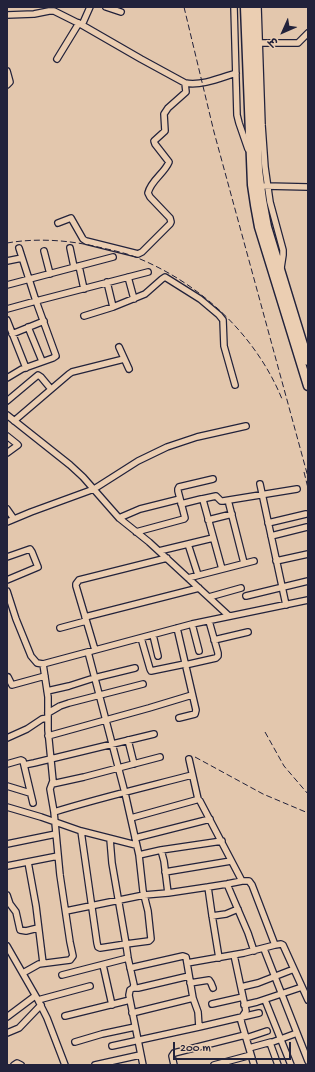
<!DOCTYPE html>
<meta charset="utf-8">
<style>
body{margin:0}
#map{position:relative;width:315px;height:1072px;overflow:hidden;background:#e3c7ad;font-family:"Gochi Hand","Playpen Sans Deva",sans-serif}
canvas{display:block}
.frame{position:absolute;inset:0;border:8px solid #22223b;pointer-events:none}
.north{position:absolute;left:263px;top:12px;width:40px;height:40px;-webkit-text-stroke:3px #ebceb2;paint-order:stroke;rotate:225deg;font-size:11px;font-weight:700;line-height:16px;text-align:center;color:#22223b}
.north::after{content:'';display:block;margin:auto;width:14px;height:18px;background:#22223b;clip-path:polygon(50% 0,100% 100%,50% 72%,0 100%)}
.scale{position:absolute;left:173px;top:1042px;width:118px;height:18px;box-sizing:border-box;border:2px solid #22223b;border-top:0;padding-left:5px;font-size:12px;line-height:14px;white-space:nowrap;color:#22223b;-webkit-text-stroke:3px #ebceb2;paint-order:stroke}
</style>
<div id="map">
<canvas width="315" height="1072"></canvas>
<div class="frame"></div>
<div class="north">उ</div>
<div class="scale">200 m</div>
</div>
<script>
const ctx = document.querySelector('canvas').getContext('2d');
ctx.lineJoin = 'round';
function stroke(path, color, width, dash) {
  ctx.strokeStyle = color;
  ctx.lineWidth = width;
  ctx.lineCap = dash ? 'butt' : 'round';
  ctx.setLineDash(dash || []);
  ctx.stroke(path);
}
const minor = new Path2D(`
 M106 7 121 12
 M234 7 237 115 239 123 248 149
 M258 7 262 125 265 167 270 202 283 250V255L281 268
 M7 15 34 14 49 11H54L82 25 141 59 185 83C202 86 220 78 236 73
 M82 25 90 7
 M259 43H298L308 33
 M57 59 79 23
 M7 71 10 82 7 85
 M265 186 308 187
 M58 223 71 218 83 239 86 241 138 254 142 252 170 224 171 222 170 218 150 197 148 193C151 180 164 174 169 162L155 144 154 141 165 131 164 114 168 108 186 92 185 83
 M70 248 74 267
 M44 251 50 274
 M7 261 22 258
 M79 266 84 289
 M128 277 134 299
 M7 285 113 257
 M113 307 145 294 162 279 165 277 200 299 219 315 223 320 224 346 235 385
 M7 309 36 301 19 248
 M84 316 113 307 107 282
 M7 320 26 368
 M28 327 42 361
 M12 334 44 321
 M119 347 129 369
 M7 378 22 369 53 358 56 356 36 301 148 272
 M7 401 38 375 41 377 51 389
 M7 415 70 465 83 477 119 518 149 542 229 616
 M14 421 69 374 72 372 124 359
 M7 436 17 444 18 445 7 453
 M260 484 286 605
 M202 499 216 496 221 501H223L297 489
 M181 504 201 499 203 500 222 569
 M229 504 244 563
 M7 509 14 519
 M119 518 140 509 180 499
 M208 520 232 514
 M7 522 31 512 94 489 138 461 167 447 197 437 246 426
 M268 523 306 514
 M136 532 184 519 185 518 178 491V489L179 487 213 479
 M271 536 307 527
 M188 544 198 575
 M159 551 213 538
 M7 557 30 549 32 552 38 567 7 580
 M276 561 308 554
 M188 578 254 561
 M7 591 16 619 31 656 37 663 43 664 192 624 308 600
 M246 596 308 581
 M209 597 241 588
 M85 617 199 588
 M192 624 199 651
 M60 628 86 621
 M177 628 196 710 195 714 179 718
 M153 635 158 656
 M141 638 150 669 151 671 185 664
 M214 640 248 632
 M95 650 76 586V584L79 580 167 558
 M88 652 125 793 139 855 143 891 148 911 151 939 149 941 126 944 128 958 134 985 133 988 130 990 129 995 143 1065
 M185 665 216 658 218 656V653L209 621
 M8 677 12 685 45 676
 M47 691 69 686 94 678 135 668
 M48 713 60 706 69 703 143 684
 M48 736 149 708 192 695
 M7 738 27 729 42 719 48 718
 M128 740 134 764
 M189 759 198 799
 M7 764 21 760 23 761 24 765 34 763 154 734
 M24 765 33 803
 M52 784 84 777 160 757
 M7 786 30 793
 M7 807 41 817 81 831 136 845
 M54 812C99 798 146 787 192 775
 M131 818 196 800 198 799 200 801 242 881H249L252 885 275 945 281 944 283 945 308 1000
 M81 831 97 943 98 947 100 948 126 944 112 863 110 839
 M135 838 210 819
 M7 844 56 834
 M161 850 164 861 168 893
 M139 855 161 850 222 841
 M28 862 36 906 43 963
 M7 866 58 856
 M165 872 231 861
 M227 884 248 933 254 951
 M7 895 10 904 16 912 20 930 26 931 38 928
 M66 911 144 895 168 893 208 887
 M212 916 226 914 238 909
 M7 946 38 1000 47 1018 65 1065
 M264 949 308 1061
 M234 955 246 1011 242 1017 241 1021 254 1065
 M219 958 212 915 208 887 227 884 242 881
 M103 965 112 1005
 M130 968 183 956 186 957 187 963
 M23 973 39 964 70 960 73 956 70 942 60 875 54 812 50 789 53 781 48 730V697L43 664
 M62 975 128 958
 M190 983 209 980 211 983 213 988
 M241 987 258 983 294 969
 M133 988H138L189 976
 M38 1000 90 986
 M265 1000 291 1065
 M212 1004 243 997
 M244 1005 257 1002 302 987
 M132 1013 193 998 187 963 244 953 275 945
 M65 1016 130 1000
 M7 1017 35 996
 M199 1027 259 1013
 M7 1033 19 1028 41 1005
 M246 1038 267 1031
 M75 1042 102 1034 135 1027
 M112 1046 199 1027 198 1012 193 998
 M249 1048 271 1042
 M14 1065 17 1063 21 1065
 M95 1065 140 1055
 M174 1065 172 1056 174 1053 245 1035
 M214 1065 251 1055
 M278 1065 270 1043 297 1033`);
const highway = new Path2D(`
 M245 7 252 185 255 205 259 227 308 386
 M253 7 258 170 262 200 267 227 308 361`);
stroke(minor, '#22223b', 8);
stroke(highway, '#22223b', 11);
stroke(minor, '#ebceb2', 5.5);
stroke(highway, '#ebceb2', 8);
stroke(new Path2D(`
 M184 7 214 132 308 477
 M7 243C36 238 66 240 94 246 106 249 118 251 130 255 197 280 255 333 282 399
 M304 472 308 488
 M265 732 284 766 308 794
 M195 757 263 794 308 813`), '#22223b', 1, [6, 3]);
</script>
